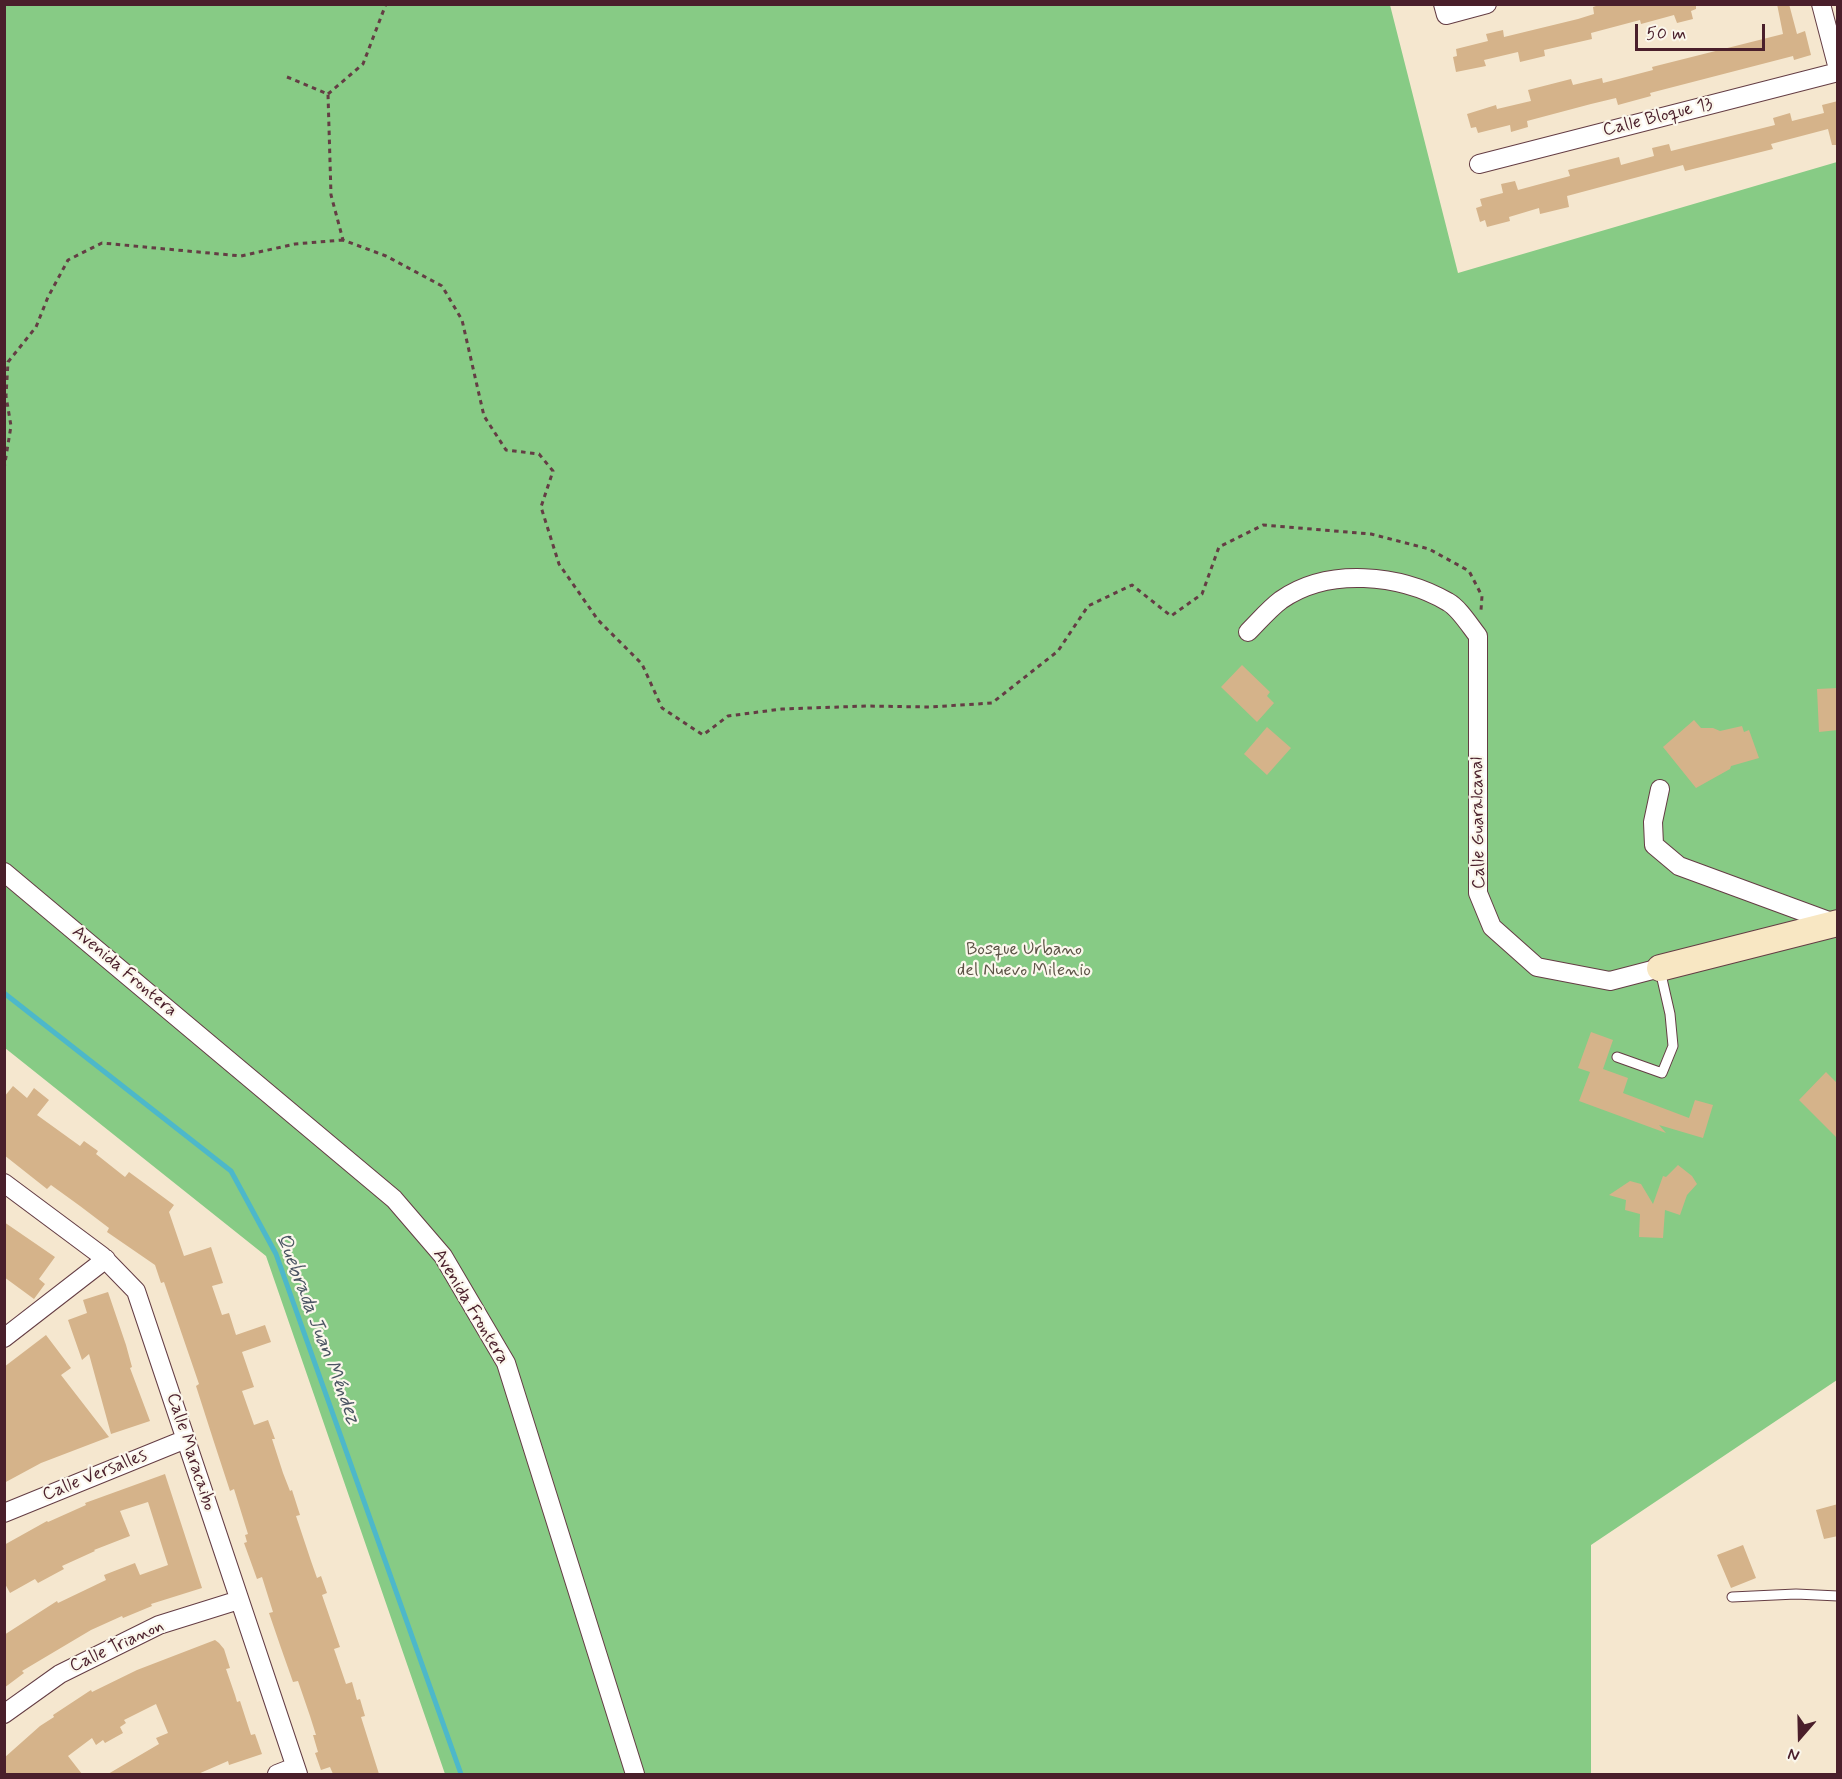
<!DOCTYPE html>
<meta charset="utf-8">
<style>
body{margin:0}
#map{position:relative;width:1842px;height:1779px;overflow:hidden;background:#f5e7cf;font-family:Mynerve,sans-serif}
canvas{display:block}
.frame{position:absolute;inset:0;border:6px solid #4a1f2b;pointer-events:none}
.north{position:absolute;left:1770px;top:1707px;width:60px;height:60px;-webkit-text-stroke:4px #fbf7ec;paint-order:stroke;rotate:200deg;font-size:16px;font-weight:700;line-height:24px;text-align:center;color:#4a1f2b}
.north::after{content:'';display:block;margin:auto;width:21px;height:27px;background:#4a1f2b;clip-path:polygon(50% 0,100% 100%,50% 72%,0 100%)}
.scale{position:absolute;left:1635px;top:24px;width:130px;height:27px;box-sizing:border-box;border:3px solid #4a1f2b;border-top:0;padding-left:8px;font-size:18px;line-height:21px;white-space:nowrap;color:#4a1f2b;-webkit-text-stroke:4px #fbf7ec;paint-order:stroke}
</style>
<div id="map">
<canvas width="1842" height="1779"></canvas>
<div class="frame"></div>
<div class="north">N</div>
<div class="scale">50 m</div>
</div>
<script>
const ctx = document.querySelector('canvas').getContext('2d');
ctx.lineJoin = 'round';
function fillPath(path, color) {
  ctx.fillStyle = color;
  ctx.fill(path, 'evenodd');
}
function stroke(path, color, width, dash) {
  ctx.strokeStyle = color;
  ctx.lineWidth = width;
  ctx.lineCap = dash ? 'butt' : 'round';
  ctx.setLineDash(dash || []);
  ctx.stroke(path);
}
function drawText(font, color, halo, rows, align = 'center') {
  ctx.font = font + ' Mynerve,sans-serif';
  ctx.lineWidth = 4.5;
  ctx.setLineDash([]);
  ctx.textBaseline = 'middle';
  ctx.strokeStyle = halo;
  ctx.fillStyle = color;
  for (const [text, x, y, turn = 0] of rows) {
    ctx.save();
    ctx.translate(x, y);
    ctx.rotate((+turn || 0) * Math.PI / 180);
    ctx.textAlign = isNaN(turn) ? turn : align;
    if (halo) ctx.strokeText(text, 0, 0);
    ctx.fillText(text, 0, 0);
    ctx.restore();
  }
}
fillPath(new Path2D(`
 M4 5H1390L1458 273 1837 162V1380L1591 1545V1774H445L266 1256 5 1048Z`), '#87cb85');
stroke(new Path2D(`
 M4 993 231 1171 276 1254 461 1774`), '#4db8ca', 5);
fillPath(new Path2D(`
 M1602 4H1696V9L1691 11 1693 19 1677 23 1674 15 1641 24 1640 20 1591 33 1592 39 1544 50 1545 56 1520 62 1518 52 1484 60 1486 66 1456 72 1453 57 1457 56 1456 49 1488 41 1486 34 1503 30 1504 37 1578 19 1594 14 1593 7Z
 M1777 4H1789L1797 34 1805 31 1811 55 1794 60 1793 56 1650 93 1651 96 1618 105 1616 98 1591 104 1527 121 1528 127 1511 132 1510 125 1478 133 1476 127 1471 128 1467 114 1496 105 1497 109 1531 101 1528 90 1571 79 1573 85 1602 78 1603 83 1653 70 1652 67 1783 34Z
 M1838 101V145H1832L1828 129 1771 144 1773 149 1685 171 1683 165 1567 196 1569 207 1540 214 1539 208 1509 217 1510 221 1487 227 1485 220 1480 222 1476 208 1482 206 1480 199 1503 193 1501 184 1515 181 1518 190 1570 176 1568 170 1619 157 1621 165 1654 156 1652 148 1669 144 1671 151 1775 125 1773 118 1790 113 1792 121 1824 113 1822 105Z
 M1242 665 1270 692 1267 696 1274 703 1257 722 1221 687Z
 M1838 688V730L1819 732 1817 689Z
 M1694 720 1701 728H1713L1720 731 1742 726 1744 732 1749 730 1759 758 1731 766 1730 769 1696 788 1663 747Z
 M1267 727 1291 748 1267 775 1244 754Z
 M1591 1032 1613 1040 1603 1069 1628 1078 1623 1093 1689 1118 1695 1100 1713 1105 1703 1138 1659 1125 1666 1133 1579 1101 1590 1072 1578 1068Z
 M1826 1072 1837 1083 1838 1139 1799 1100Z
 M13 1086 27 1098 34 1088 49 1100 37 1115 80 1146 84 1141 98 1151 96 1154 125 1177 129 1172 174 1205 169 1212 184 1256 211 1247 223 1283 212 1286 222 1315 229 1313 236 1335 265 1325 271 1342 242 1352 254 1387 242 1391 254 1425 268 1420 275 1439H272L283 1473 290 1491 292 1490 300 1515 296 1516 311 1561 317 1578 321 1576 327 1593 322 1595 340 1647 334 1649 346 1684 352 1682 357 1700 360 1699 365 1716 361 1717 379 1774H333L330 1767 321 1770 315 1753 318 1752 313 1735H316L310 1716 298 1681 293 1682 281 1648 269 1613 273 1612 262 1577 257 1579 244 1543 247 1542 245 1535 248 1534 234 1489 230 1491 213 1439 196 1386 199 1384 164 1282 161 1283 155 1265 107 1232 109 1228 80 1206 51 1185 47 1189 4 1155V1097Z
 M1678 1165 1692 1176 1697 1184 1687 1195 1680 1215 1665 1210 1663 1238 1639 1237 1640 1214 1625 1210 1626 1200 1609 1195 1630 1181 1641 1184 1653 1204 1663 1176 1666 1177Z
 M4 1222 55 1257 39 1279 45 1284 34 1299 4 1277Z
 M108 1292 126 1345 132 1367 130 1368 150 1421 111 1434 89 1354 82 1360 68 1320 87 1313 83 1300Z
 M46 1335 71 1368 61 1375 109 1437 41 1463 4 1483V1367Z
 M165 1474 202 1588 151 1604 152 1606 123 1618 122 1616 91 1630 22 1671 24 1673 4 1688V1635L57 1601 58 1603 106 1580 104 1575 135 1563 140 1575 168 1565 148 1502 120 1511 130 1536 94 1550 95 1551 62 1566 64 1569 38 1583 35 1579 10 1593 4 1582V1545L47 1521 48 1522 86 1505 85 1503Z
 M1838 1504V1536L1824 1539 1816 1510Z
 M1743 1545 1756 1578 1731 1588 1717 1555Z
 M215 1640 219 1643 224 1649 230 1668 226 1669 235 1695 237 1702 240 1701 251 1735 255 1734 262 1754 229 1765 228 1761 198 1774H108L159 1744 156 1738 168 1733 156 1704 124 1720 126 1723 120 1727 123 1733 105 1743 103 1740 96 1745 92 1738 68 1756 82 1774H4V1758L40 1726 54 1717 53 1715 91 1690 92 1692 137 1670Z`), '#d5b38a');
const lane = new Path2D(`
 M1617 1057 1662 1073 1673 1046 1670 1014 1660 970
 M1732 1597 1796 1594 1838 1596`);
const street = new Path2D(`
 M1443 4 1446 15 1487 4
 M1821 4 1838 69
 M1479 164 1838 72
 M1248 632C1259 621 1269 609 1281 600 1328 567 1400 574 1448 602 1459 608 1470 626 1478 636V893L1492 927 1537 967 1610 981 1660 968
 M1660 789 1653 822 1654 845 1679 866 1834 923
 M4 872 394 1199 443 1256 506 1363 635 1774
 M4 1183 102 1256 136 1291 298 1774
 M4 1338 106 1259
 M4 1513 186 1439
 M4 1714 60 1674 159 1625 239 1600
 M277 1774 295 1767`);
const secondary = new Path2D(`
 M1660 968 1838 923`);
stroke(lane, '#643d44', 11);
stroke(street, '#643d44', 20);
stroke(secondary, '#643d44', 28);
stroke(new Path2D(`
 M287 77 328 94 331 195 343 240 386 256 442 286 462 320 484 416 506 450 539 454 553 471 541 507 559 564 598 620 642 664 662 708 703 735 728 716 782 709 866 706 930 707 992 703 1058 651 1088 606 1132 585 1171 616 1202 594 1219 547 1263 525 1371 534 1429 549 1469 571 1482 596 1481 610
 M328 94 363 64 386 4
 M4 469 11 426 6 396 8 362 36 327 48 297 68 260 102 243 241 256 295 244 343 240`), '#643d44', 3, [4.5, 4.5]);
stroke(lane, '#fff', 9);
stroke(street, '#fff', 18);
stroke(secondary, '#f8e7c3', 26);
drawText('18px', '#4a1f2b', '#fbf7ec', [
 ["Calle Bloque 13",1658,118,-14],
 ["Calle Guaralcanal",1479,823,-91],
 ["Avenida Frontera",124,972,40],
 ["Avenida Frontera",470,1307,59],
 ["Calle Maracaibo",190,1452,72],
 ["Calle Versalles",95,1476,-22],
 ["Calle Trianon",117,1647,-25]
]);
drawText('18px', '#5c5346', '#fbf7ec', [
 ["Bosque Urbano",1024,950],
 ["del Nuevo Milenio",1024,971]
]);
drawText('italic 20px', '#4b5563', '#fbf7ec', [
 ["Quebrada Juan Méndez",317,1329,69]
]);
</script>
